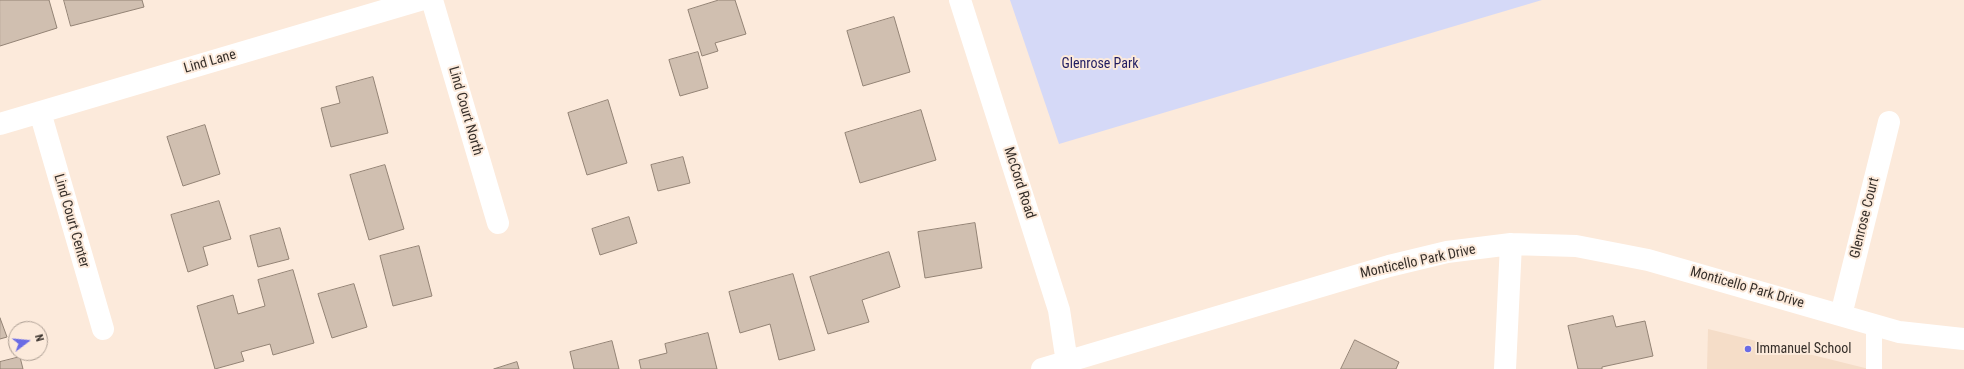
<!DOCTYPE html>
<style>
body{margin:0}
#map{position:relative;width:1964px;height:369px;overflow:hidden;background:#fceadb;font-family:"Roboto Condensed",sans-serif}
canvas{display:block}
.north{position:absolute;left:8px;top:321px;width:40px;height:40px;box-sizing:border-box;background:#fceadb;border:1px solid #ad9f94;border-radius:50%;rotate:74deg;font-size:11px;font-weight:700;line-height:16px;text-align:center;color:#362f2a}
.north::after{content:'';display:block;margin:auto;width:14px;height:18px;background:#6a6be5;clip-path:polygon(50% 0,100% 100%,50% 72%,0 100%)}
</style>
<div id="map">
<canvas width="1964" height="369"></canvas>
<div class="north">N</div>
</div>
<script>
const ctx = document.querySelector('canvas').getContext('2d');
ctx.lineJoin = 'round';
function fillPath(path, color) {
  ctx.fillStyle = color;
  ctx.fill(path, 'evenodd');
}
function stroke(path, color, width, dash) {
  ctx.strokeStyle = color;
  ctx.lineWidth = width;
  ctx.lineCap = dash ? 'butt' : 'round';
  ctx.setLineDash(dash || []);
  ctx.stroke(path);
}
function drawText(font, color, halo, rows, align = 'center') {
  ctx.font = font + ' "Roboto Condensed",sans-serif';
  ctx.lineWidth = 4;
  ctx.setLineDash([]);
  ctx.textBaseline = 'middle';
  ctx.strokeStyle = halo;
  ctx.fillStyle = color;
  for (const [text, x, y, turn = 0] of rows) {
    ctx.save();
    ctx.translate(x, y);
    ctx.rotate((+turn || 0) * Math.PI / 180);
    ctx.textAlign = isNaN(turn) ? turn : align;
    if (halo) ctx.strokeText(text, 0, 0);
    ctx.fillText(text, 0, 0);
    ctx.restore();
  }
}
fillPath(new Path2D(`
 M1708 329 1869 369H1707Z`), '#f5ddc8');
fillPath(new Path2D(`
 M1010 0H1542L1059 144Z`), '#d5d9f7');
const building = new Path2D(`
 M0 0H49L57 28 0 46Z
 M64 0H142L144 7 71 26Z
 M719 0H735L746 34 715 43 718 51 702 56 688 10Z
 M894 17 910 72 863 86 847 31Z
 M698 52 708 88 680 96 669 60Z
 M373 77 388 133 331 147 321 108 340 103 336 87Z
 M608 100 627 163 587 175 568 113Z
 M921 110 936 160 860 183 845 133Z
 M205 125 220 174 183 186 167 137Z
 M683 157 690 183 658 191 651 165Z
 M385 165 404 229 369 240 350 175Z
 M219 201 231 239 203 247 208 265 188 272 171 215Z
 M629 217 637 243 600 255 592 229Z
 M975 223 982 268 925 278 918 232Z
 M280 228 289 259 258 267 250 236Z
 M419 246 432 296 393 306 380 256Z
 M889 252 900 287 862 300 869 322 828 334 810 277Z
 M293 270 314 343 273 355 270 344 241 352 244 361 215 369 197 306 233 295 238 314 265 306 258 280Z
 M793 274 815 350 779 360 770 324 740 333 729 292Z
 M354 284 367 327 332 338 318 294Z
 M1613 316 1616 327 1645 321 1653 356 1602 367V369H1578L1568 326Z
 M0 318 7 337 0 339Z
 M708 333 717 369H641L639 360 667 353 665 344Z
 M1355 340 1399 362 1396 369H1341Z
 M612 341 619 369H574L570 352Z
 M20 357 23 369H0V362Z
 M517 362 519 369H494Z`);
fillPath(building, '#d0bfb0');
stroke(building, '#938375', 1);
stroke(new Path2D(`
 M1874 369V325`), '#fff', 16);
stroke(new Path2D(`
 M432 0 498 223
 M960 0 1059 310 1068 369
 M40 112 103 329
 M0 124 420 0
 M1841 315 1889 122
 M1042 369 1389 266 1447 252 1511 244 1576 246 1648 260 1899 332 1964 339
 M1505 369 1511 244`), '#fff', 22);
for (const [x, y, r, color] of [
 [1748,349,4,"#6a6be5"]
]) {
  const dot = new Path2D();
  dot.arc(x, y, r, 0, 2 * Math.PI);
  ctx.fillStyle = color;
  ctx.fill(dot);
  stroke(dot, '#fceadb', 1.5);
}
drawText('14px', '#362f2a', '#fceadb', [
 ["Lind Lane",210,62,-16],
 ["Lind Court North",465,111,74],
 ["McCord Road",1019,183,72],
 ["Glenrose Court",1865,218,-76],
 ["Lind Court Center",71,221,74],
 ["Monticello Park Drive",1418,262,-12],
 ["Monticello Park Drive",1747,288,16]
]);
drawText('14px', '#211d61', '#fceadb', [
 ["Glenrose Park",1100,64]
]);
drawText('14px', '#362f2a', '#fceadb', [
 ["Immanuel School",1756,349]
], 'left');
</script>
